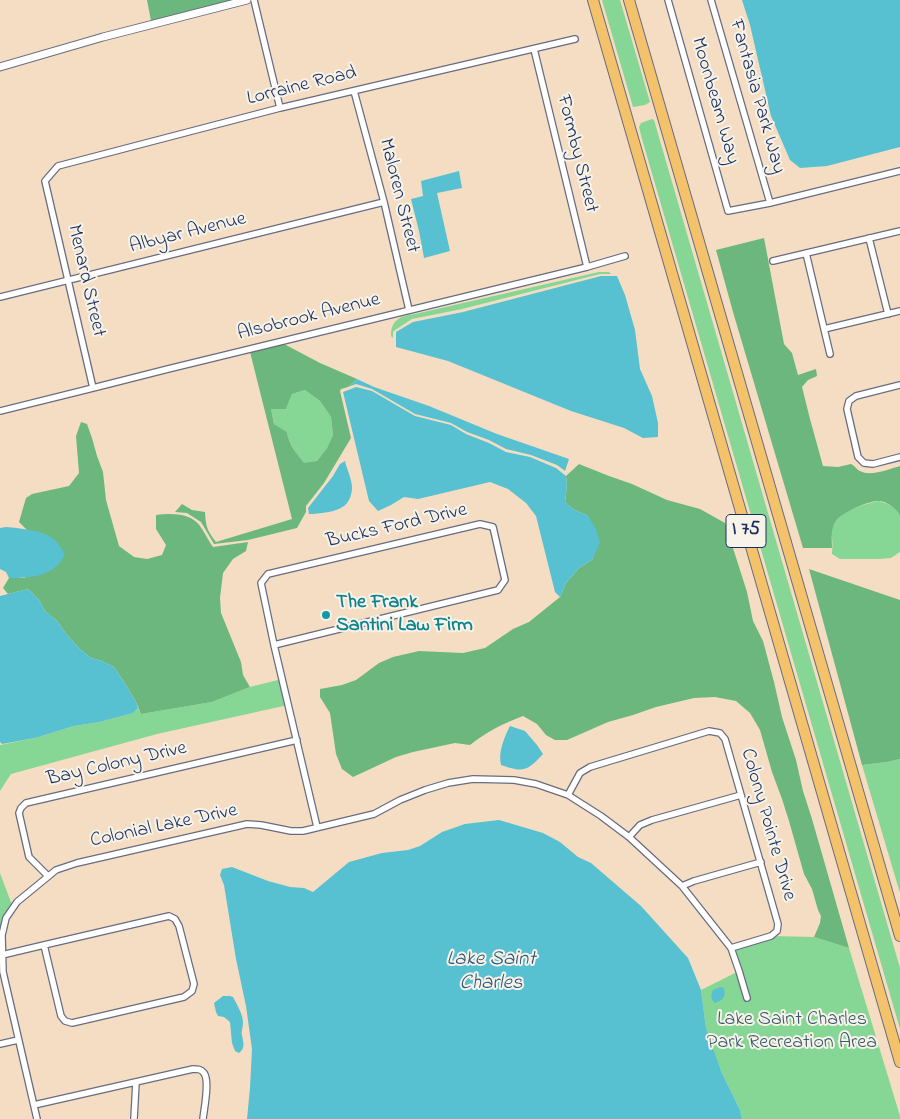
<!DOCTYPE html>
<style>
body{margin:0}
canvas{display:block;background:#f4ddc2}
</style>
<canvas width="900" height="1119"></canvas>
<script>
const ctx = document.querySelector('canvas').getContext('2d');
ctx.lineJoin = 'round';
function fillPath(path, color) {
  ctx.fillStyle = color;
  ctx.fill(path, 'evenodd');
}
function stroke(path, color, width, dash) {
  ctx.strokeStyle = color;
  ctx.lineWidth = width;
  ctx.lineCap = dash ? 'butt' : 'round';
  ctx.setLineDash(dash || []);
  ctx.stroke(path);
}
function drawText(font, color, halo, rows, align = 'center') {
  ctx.font = font + ' "Indie Flower",sans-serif';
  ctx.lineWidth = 4;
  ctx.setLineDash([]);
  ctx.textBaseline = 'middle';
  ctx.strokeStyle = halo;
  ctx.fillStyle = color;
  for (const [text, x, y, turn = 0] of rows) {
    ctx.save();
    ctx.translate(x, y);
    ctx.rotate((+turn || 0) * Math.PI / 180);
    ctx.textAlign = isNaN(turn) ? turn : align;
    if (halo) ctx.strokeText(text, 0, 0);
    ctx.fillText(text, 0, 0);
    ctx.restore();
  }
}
fillPath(new Path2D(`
 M602 0H620L650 102 645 105 633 107Z
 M652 119 654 120 900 968V1029L642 139 639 127 641 123Z
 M599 272H609L611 274H600L462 309 412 319 395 330 393 332V338L391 336C391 319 401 316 415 314Z
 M305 390 320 401 331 417 333 435 327 448 317 461 304 464C296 453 289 445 287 432L274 424 271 409H286L292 394Z
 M879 501C888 504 896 507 900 516V552L891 558 879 559H840L832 554C832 549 833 544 832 539 832 534 830 535 831 531 836 511 862 505 879 501Z
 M282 679 288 705 157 734 11 774 0 791V745L35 738 74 726 100 722 133 713 138 708 141 714 212 702 250 687Z
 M900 759V893L862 765 887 762Z
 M0 873 12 905 2 930 0 928Z
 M771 936 814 937 849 948 900 1116V1119H742L740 1110 720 1069 706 1028 701 990 739 971 731 948Z`), '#86d695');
fillPath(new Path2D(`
 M147 0H233L151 21Z
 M764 238 784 344 792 353 798 375 816 369 817 376 808 380 802 387 810 419 823 466 838 467 851 464C855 466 857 470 860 471 871 477 889 469 900 466V516C897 509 887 501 878 501 868 501 841 513 836 521 830 529 832 538 832 548H803L733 312 716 250Z
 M284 344 320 363 357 379 348 387 341 389 340 391 351 438 324 483 306 506V512L297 528 248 540 214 544 201 522 187 513 175 512 182 504 192 510 205 512C206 527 207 530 216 542L292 519 250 352ZM305 390 320 401 331 417 333 435 327 448 317 461 304 463C296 453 289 445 287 432L274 424 271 409H286L292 394Z
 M81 422 87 424 92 438 97 456 103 472 106 500 119 546 134 557 147 559 162 555 166 545 156 529V515C171 513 191 513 200 526 205 533 208 540 213 547L248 542 246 551 233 559 223 573 220 598 221 613 241 662 243 675 250 687 212 702 141 714 136 702 124 682 114 667 102 661 91 658 81 650 67 635 57 621 45 611 39 600 28 589 8 594 3 588 9 578H25L44 534 27 530 19 522 26 498 32 494 69 486 79 473 76 436Z
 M579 464 609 476 632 484 667 500 700 509 725 523 747 592 753 621 763 641 774 682 782 717 796 760 803 791 812 819 849 948 814 937 820 923 821 916 818 910 812 889 804 874 789 821 782 799 772 772 760 730 750 713 736 701 715 697 694 698 656 707 633 715 608 722 567 740H555L546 735 537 724 523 716C502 724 488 731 470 745L455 743 413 752 396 757 353 777 342 769 336 754 330 713 320 697V689L342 685 356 680 379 663 393 657 419 651 463 653 485 648 513 629 529 622 560 597 566 583 579 568 593 559 588 516 573 509 565 502 567 485 566 476Z
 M809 569 900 600V759L887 762 862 765Z`), '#6cb77e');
fillPath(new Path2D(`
 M742 0H900V147L827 166 800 168 790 160 771 116 750 25Z
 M459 171 462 188 437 193 450 251 424 258 419 231 411 199 423 196 421 181Z
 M601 276H617L625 295 635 330 640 369 652 396 658 423V437L643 438 624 428 571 411 448 361 396 347V332L413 322 463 312Z
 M357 379 374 387 429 406 497 434 569 459 565 471 557 465 531 455 506 449 489 440 467 432 451 423 415 414 372 389 356 384 348 387Z
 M356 387 372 391 415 416 451 425 466 434 489 443 506 452 530 457 556 468 566 476 567 485 565 502 573 509 588 516 596 529 600 542 593 559 579 568 566 583 560 597 555 592 536 516 526 503 508 489 490 482 418 499 404 497 391 505 378 511 369 501 343 392Z
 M345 461C347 470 352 479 352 488 352 494 349 503 344 506 337 512 318 514 309 514L308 508 333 476 340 464Z
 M6 527C19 528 47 531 56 541 59 545 62 550 65 554 54 577 31 578 9 578L6 572 0 569V528Z
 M28 589 39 600 45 611 57 621 67 635 81 650 91 658 102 661 114 667 124 682 136 702 138 708 133 713 100 722 74 726 35 738 2 744 0 742V596Z
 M510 726 525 731 537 745 543 754C527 771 524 773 501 765 498 752 504 738 510 726Z
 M499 820 543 833 560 842 578 857 591 863 641 906 688 958 701 990 706 1028 721 1071 740 1110 742 1119H247L250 1088 252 1049 246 1006 236 959 224 885 220 875 222 869 232 867 268 881 290 887 304 888 313 892 349 862 382 853 408 850 420 846 442 832 465 824Z
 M720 987 724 988C726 997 723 1000 715 1003 710 999 711 995 713 990Z
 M223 996H230L233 997C237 1005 243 1014 243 1023 243 1028 241 1031 242 1035 243 1042 246 1048 239 1053L235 1051 232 1043 230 1022 224 1017 218 1016 216 1012 214 1003Z`), '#57c1d2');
const minor = new Path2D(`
 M254 0 280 108
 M668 0 728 211 770 203 900 171
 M711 0 770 203
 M534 49 587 267
 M354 91 384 202 409 310
 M869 238 888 314
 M806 253 830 354
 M773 261 900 231
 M0 297 384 202
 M824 329 900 311
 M900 385 856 396 849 401 847 409 858 457 864 463 873 464 900 457
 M93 388 45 181 58 166 280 108 575 39
 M0 411 93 388 168 369 587 267 625 256
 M480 524 493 527 505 580 498 590 274 645 261 583 268 574Z
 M274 645 317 827
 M568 795 580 773 590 767 709 731 720 733 725 739 778 924 777 931 771 936 731 948
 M629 837 640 825 652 820 741 795
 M48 876 29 857 19 813 21 808 26 803 297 740
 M682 886 694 881 761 862
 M169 916 175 919 179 926 194 984 192 991 184 997 72 1023 65 1021 61 1016 44 945Z
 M2 955 44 945
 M0 1044 18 1040
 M34 1105 193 1069C198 1069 201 1069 204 1073 210 1081 204 1109 203 1119
 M37 1119 3 972 2 935 6 918 17 902 56 870 77 863 247 824 261 825 291 831H303L374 814 400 800 425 790 448 783 473 779 514 780 536 784 568 795 601 816 629 837 682 886 731 948 739 971 747 998
 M134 1119 136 1082`);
const tertiary = new Path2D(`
 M0 67 103 37 247 0`);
const motorway = new Path2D(`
 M593 0 900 1062
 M629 0 900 936`);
stroke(minor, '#676c81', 8);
stroke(tertiary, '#676c81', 9);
stroke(motorway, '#676c81', 12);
stroke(minor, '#fff', 5.5);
stroke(tertiary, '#fff', 7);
stroke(motorway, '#f4c26a', 10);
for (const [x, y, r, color] of [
 [326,615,5,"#0f9aa8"]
]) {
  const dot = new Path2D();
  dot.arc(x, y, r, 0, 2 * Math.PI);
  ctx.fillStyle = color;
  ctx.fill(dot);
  stroke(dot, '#f7f3e8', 2);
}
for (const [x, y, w] of [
 [746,531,40]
]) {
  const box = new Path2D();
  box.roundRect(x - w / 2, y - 16.5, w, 33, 4);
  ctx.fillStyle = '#f7f3e8';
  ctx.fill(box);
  stroke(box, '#1b2f5e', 1);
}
drawText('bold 19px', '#1b2f5e', null, [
 ["I 75",746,531]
]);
drawText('20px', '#1b2f5e', '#f7f3e8', [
 ["Lorraine Road",302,87,-14],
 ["Fantasia Park Way",756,97,74],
 ["Moonbeam Way",714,101,74],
 ["Formby Street",576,154,76],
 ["Maloren Street",398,196,76],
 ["Albyar Avenue",188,234,-14],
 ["Menard Street",85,281,77],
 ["Alsobrook Avenue",309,318,-14],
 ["Bucks Ford Drive",397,527,-13],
 ["Bay Colony Drive",117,765,-13],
 ["Colony Pointe Drive",767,825,74],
 ["Colonial Lake Drive",164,827,-12]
]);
drawText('bold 20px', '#0d838f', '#f7f3e8', [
 ["The Frank",336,604],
 ["Santini Law Firm",336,627]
], 'left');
drawText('20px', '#36596c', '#f7f3e8', [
 ["Lake Saint Charles",792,1021],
 ["Park Recreation Area",792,1044]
]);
drawText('italic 21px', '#2a547b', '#f7f3e8', [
 ["Lake Saint",491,961],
 ["Charles",491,985]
]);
</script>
